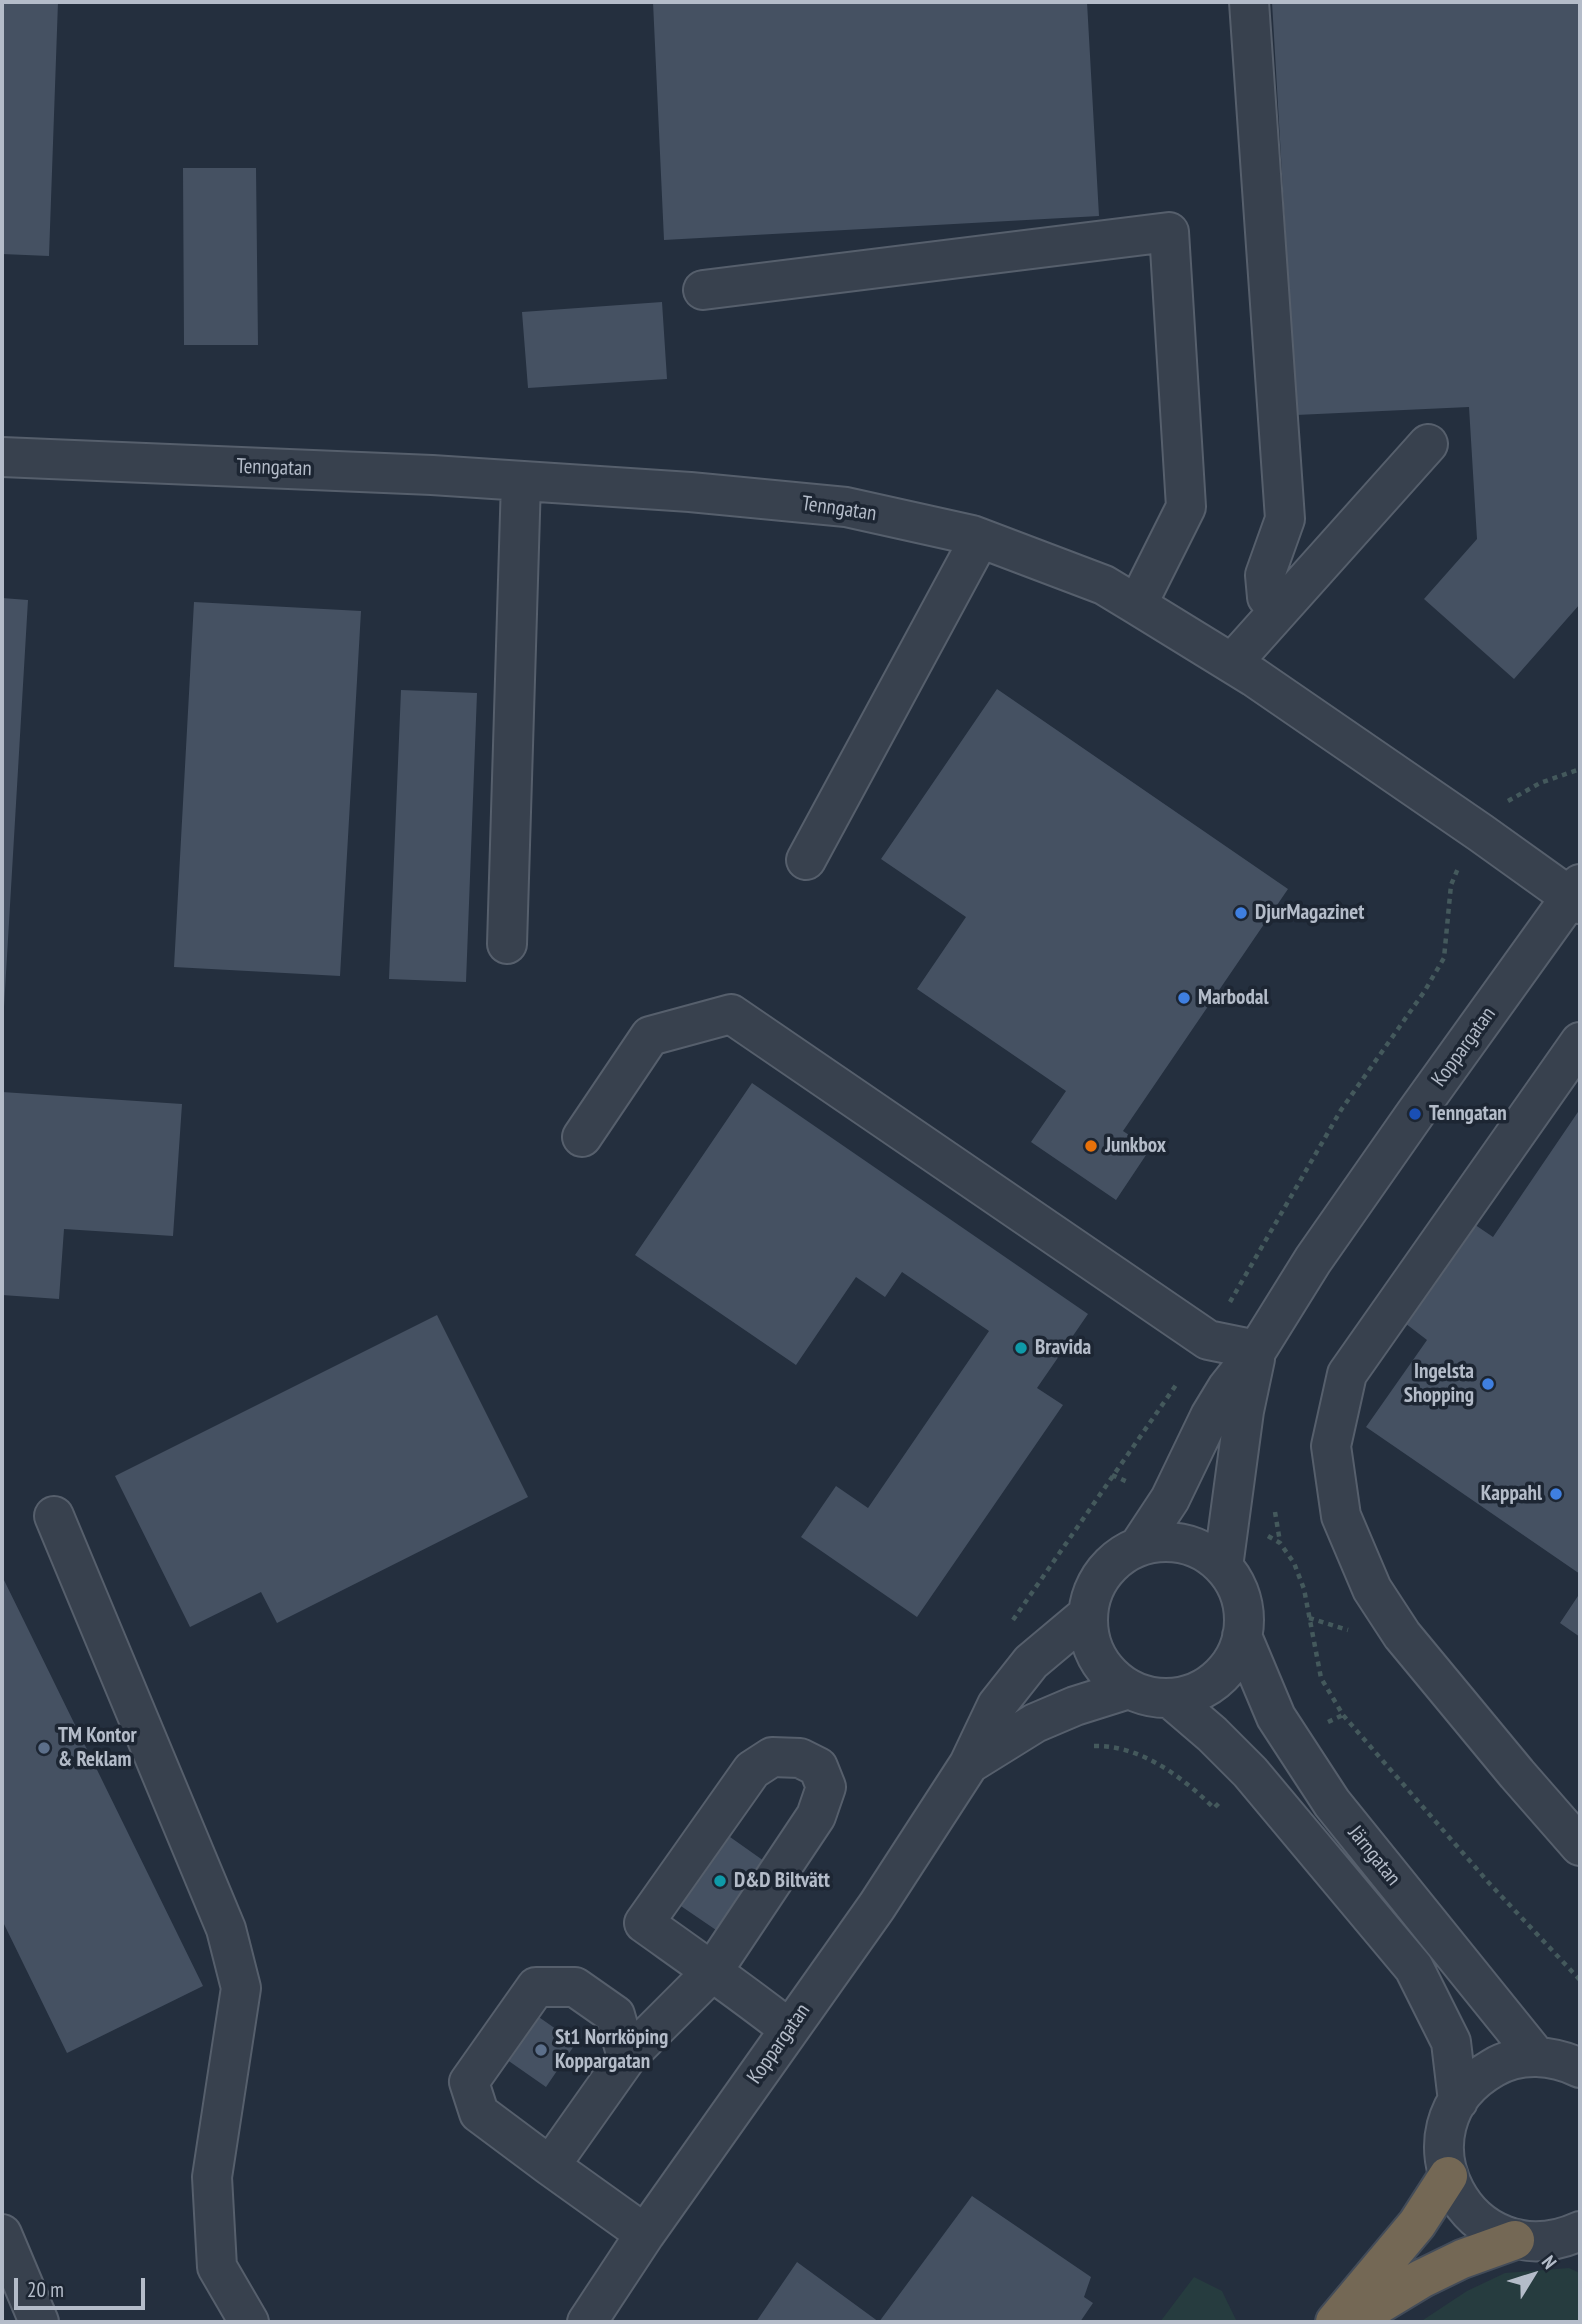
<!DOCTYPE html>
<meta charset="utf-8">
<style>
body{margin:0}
#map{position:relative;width:1582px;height:2324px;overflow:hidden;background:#242f3e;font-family:"PT Sans Narrow",sans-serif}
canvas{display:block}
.frame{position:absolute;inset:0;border:4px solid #b4bcc9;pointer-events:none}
.north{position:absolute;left:1498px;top:2240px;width:70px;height:70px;-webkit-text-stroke:5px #1d2633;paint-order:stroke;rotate:52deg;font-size:19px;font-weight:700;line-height:28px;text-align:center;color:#b4bcc9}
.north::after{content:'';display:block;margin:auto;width:24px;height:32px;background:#b4bcc9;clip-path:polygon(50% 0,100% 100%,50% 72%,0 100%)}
.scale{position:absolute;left:14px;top:2278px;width:131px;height:32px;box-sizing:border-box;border:4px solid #b4bcc9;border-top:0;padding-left:9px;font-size:21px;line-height:24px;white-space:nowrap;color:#b4bcc9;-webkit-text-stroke:5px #1d2633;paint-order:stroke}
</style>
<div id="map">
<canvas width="1582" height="2324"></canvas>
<div class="frame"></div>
<div class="north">N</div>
<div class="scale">20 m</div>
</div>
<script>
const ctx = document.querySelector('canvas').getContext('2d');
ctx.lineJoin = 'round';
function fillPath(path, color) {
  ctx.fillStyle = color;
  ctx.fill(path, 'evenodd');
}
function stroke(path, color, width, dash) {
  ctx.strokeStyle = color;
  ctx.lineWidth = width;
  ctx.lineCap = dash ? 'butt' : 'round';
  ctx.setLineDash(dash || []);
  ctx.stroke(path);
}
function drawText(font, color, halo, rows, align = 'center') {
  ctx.font = font + ' "PT Sans Narrow",sans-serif';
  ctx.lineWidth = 7;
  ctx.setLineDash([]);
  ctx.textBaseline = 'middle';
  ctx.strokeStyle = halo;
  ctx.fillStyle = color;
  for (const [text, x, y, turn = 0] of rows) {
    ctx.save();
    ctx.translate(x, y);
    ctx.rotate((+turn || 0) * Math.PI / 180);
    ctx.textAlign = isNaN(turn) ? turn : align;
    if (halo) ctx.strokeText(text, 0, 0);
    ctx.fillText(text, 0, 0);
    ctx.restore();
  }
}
fillPath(new Path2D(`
 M1569 2268 1580 2273V2322H1420L1467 2291 1505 2273Z
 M1194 2277 1222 2291 1237 2322H1160Z`), '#263c3f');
fillPath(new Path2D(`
 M2 2H58L49 256 2 254Z
 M653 2H1087L1099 216 664 240Z
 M1272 2H1580V604L1514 679 1424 599 1477 539 1469 407 1296 415Z
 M183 168H256L258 345H184Z
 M662 302 667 379 528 388 522 312Z
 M2 598 28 600 4 1007H2Z
 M194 602 361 611 340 976 174 967Z
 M997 689 1288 889 1123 1131 1150 1149 1116 1200 1031 1142 1066 1091 917 989 966 917 881 859Z
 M401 690 477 693 466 982 389 979Z
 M752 1083 1088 1314 1037 1388 1063 1405 917 1617 801 1537 836 1486 868 1508 989 1331 902 1272 885 1297 856 1277 796 1365 635 1255Z
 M2 1092 182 1104 173 1236 64 1229 59 1299 2 1295Z
 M1580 1109V1574L1366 1427 1427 1340 1401 1320 1468 1220 1493 1237Z
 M437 1315 528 1497 277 1623 261 1592 190 1627 115 1476Z
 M2 1576 203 1986 67 2053 2 1920Z
 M1580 1593V1637L1560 1623Z
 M723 1832 764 1861 716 1930 675 1902Z
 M533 2013 576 2043 546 2087 503 2057Z
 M972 2196 1091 2277 1084 2297 1093 2303 1080 2322H756L797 2262 879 2322Z`), '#455162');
const minor = new Path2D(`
 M1249 2 1285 519 1265 575 1267 597 1279 610
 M703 290 1169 232 1186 507 1137 605
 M2 457 432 475 690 492 846 507 972 535 1104 585 1137 605 1254 677 1481 833 1580 904
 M1232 663 1428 444
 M806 860 980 538
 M507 944 521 481
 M1580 1042 1347 1374 1331 1446 1341 1516 1372 1589 1402 1635 1517 1774 1580 1846
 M582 1137 650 1036 731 1014 1208 1340 1257 1350
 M54 1516 226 1929 241 1988 212 2177 217 2267 249 2322
 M1088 1620a78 78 0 1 1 156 0a78 78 0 1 1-156 0Z
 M1139 1546 1170 1499 1210 1416 1227 1388 1257 1350 1313 1260 1415 1114 1580 884
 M1223 1567 1244 1411 1255 1359
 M1242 1636 1276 1717 1332 1803 1536 2056
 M1170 1698 1212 1734 1250 1772 1414 1968 1451 2042 1458 2101
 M969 1764 1035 1723 1075 1706 1129 1689
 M627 2057 712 1972 816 1816 826 1787 818 1767 800 1758 772 1757 752 1770 644 1923C693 1958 742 1992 789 2029
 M1580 2068C1553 2055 1520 2052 1493 2068 1388 2128 1468 2282 1580 2231
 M550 2166 479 2113 469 2082 536 1987H575L615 2015 627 2057 550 2166 645 2234
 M2 2234 39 2322
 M587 2322 645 2234 877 1906 969 1764 997 1705 1031 1662 1087 1615`);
const highway = new Path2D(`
 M1335 2322 1417 2224 1448 2176
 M1350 2322 1421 2279 1462 2259 1515 2240`);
stroke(minor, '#565f6c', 42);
stroke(highway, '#434c59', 42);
stroke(new Path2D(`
 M1508 801 1540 783 1580 769
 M1230 1302 1341 1110 1424 992 1444 958 1451 885 1459 866
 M1112 1475 1130 1483
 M1275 1512 1280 1542
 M1268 1536 1280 1543 1294 1563 1304 1589 1321 1678 1343 1715 1489 1883 1580 1980
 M1309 1618 1348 1630
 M1013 1620 1176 1385
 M1328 1722 1343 1715
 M1094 1746C1141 1745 1182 1777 1214 1808L1221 1801`), '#44595c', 4.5, [5, 5]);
stroke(minor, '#38414e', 38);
stroke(highway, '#746855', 38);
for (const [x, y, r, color] of [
 [1241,913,7,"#3f7fe0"],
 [1184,998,7,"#3f7fe0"],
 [1415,1114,7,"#1a4fb4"],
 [1091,1146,7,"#e8710a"],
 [1021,1348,7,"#0f9aa8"],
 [1488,1384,7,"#3f7fe0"],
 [1556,1494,7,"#3f7fe0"],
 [44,1748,7,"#5c6f8a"],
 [720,1881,7,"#0f9aa8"],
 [541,2050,7,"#5c6f8a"]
]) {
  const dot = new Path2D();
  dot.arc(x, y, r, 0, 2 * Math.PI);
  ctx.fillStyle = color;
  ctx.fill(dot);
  stroke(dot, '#1d2633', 2.5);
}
drawText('21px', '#b4bcc9', '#1d2633', [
 ["Tenngatan",274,468,2],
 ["Tenngatan",839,509,8],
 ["Koppargatan",1464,1047,-54],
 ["Järngatan",1374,1856,51],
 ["Koppargatan",779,2044,-55]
]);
drawText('bold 21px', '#b4bcc9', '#1d2633', [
 ["DjurMagazinet",1255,913],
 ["Marbodal",1198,998],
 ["Tenngatan",1429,1114],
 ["Junkbox",1105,1146],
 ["Bravida",1035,1348],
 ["Ingelsta",1474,1372,"right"],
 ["Shopping",1474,1396,"right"],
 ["Kappahl",1542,1494,"right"],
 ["TM Kontor",58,1736],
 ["& Reklam",58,1760],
 ["D&D Biltvätt",734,1881],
 ["St1 Norrköping",555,2038],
 ["Koppargatan",555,2062]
], 'left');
</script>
